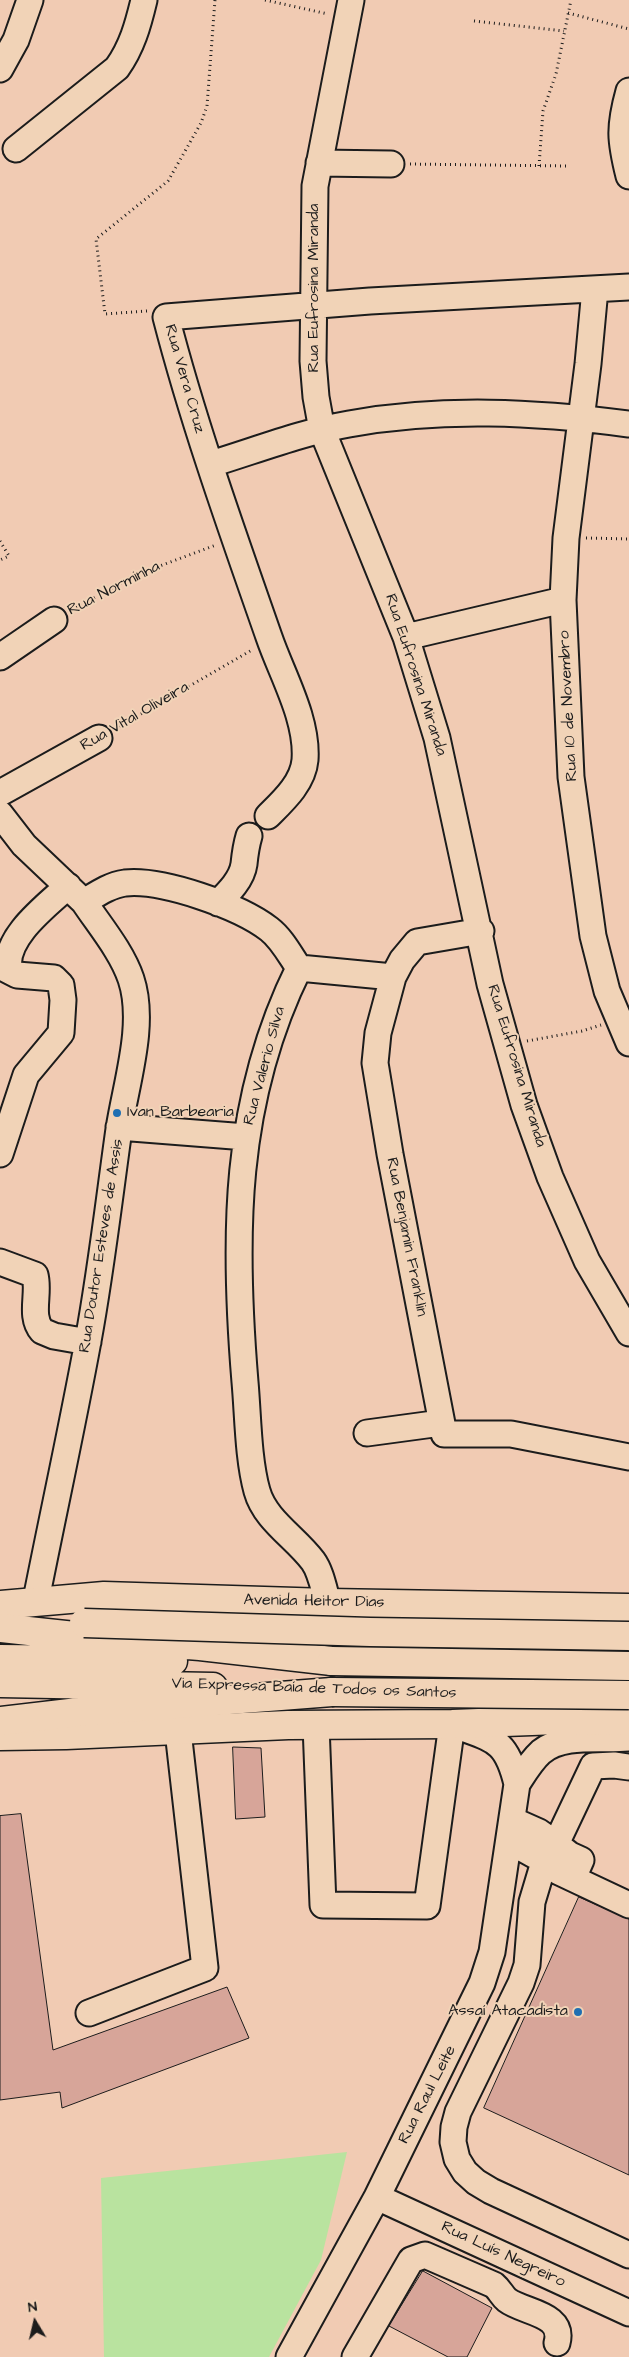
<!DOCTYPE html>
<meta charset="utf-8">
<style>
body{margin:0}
#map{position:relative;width:629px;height:2357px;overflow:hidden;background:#f1cbb3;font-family:"Architects Daughter",sans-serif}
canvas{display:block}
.north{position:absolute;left:10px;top:2297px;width:50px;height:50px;-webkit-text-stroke:4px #f1d3b7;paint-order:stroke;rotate:351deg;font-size:14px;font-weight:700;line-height:20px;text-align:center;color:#1c1c1c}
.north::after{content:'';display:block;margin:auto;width:18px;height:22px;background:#1c1c1c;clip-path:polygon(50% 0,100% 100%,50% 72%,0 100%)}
</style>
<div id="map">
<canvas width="629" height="2357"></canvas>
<div class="north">N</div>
</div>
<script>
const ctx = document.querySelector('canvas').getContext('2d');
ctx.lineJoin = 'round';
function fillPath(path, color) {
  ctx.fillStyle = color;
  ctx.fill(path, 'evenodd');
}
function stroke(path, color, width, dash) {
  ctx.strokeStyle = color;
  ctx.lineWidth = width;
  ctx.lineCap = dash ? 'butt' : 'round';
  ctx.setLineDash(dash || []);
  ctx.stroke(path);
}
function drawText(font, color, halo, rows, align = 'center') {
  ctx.font = font + ' "Architects Daughter",sans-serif';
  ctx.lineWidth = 4;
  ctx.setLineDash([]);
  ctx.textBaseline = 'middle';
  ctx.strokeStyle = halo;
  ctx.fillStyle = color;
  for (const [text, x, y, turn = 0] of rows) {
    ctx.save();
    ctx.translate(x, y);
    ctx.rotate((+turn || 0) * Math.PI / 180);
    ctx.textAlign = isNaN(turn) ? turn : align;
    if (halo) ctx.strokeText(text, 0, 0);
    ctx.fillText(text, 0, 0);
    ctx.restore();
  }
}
fillPath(new Path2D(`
 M347 2152 321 2260 269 2357H104L101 2178Z`), '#b9e39f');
const building = new Path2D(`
 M233 1747 261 1748 265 1817 236 1819Z
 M21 1814 53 2050 227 1987 249 2038 62 2108 60 2092 0 2100V1816Z
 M579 1897 629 1919V2175L484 2108Z
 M423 2271 492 2308 467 2357H448L389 2326Z`);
fillPath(building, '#d7a599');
stroke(building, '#1c1c1c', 1);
const minor = new Path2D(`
 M351 0 315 186 313 361 316 397 322 430 406 637 437 738 490 984 524 1105 550 1177 587 1261 629 1333
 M0 69 16 40 30 0
 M629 91C619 127 620 140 629 176
 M16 149 117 68C132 47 138 25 144 0
 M319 163 391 164
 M595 289 588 364 566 538 563 600 571 777 593 936 607 991 629 1043
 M211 464C257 450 303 432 349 424 443 407 535 412 629 424
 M406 637 563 600
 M0 657 54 620
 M0 793 99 738
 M0 814 24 845 84 902C97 894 110 885 125 883 162 879 239 906 269 929 282 939 290 955 299 968
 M268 816C283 801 303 783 305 760 308 719 282 675 269 637 232 531 194 425 166 317L370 301 629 287
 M218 903C229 892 242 879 244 864 245 854 246 846 249 836
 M0 966 17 975 54 978 61 985 63 1000 61 1033 26 1075 0 1154
 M299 968 393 977 378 1033 375 1063 390 1154 444 1434H511L629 1457
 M299 968C233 1101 233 1238 245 1382 248 1415 248 1459 257 1491 265 1520 295 1537 313 1561 321 1572 324 1590 328 1603
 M9 970C3 938 46 906 68 886
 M393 977 402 960 417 942 481 931
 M119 1127 246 1137
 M0 1262 35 1275C40 1293 29 1316 42 1331L54 1336 88 1342
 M367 1433 441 1423
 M36 1600C53 1514 72 1428 88 1341 101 1271 109 1200 119 1129 126 1083 146 1024 131 979 122 952 100 926 84 902
 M517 1784C524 1773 531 1761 541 1752 564 1733 601 1741 629 1738
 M512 1820 539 1832 556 1844
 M509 1841 536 1856 559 1872 629 1905
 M544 1862 532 1902 527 1965 521 1983 458 2112 454 2127 453 2142 457 2159 465 2172 476 2182 491 2191 629 2255
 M573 1878 581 1860 570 1855 556 1844 593 1766 614 1765 629 1767
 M89 2013 205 1968 178 1731
 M377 2197 629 2313
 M289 2357 377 2197 482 1983 492 1952 517 1784C506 1738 493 1740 452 1724L427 1906 323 1905 316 1725
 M355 2357 411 2260 425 2255 494 2285C500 2290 502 2296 507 2300 524 2313 565 2313 557 2343`);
const major = new Path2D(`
 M0 1605 104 1596 328 1603 629 1608
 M0 1736 66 1735 288 1725 452 1724 558 1720 629 1721`);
const highway = new Path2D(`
 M0 1628 84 1637 200 1646 332 1661
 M0 1659 173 1661
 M0 1683 213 1687
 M0 1721 87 1711 332 1692`);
stroke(minor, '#1c1c1c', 29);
stroke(major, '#1c1c1c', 31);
stroke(highway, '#1c1c1c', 31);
stroke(new Path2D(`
 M265 0 328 14
 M568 13 629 29
 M474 21 564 31
 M410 164 566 166
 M539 166 543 111 556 74 571 0
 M147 311 105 314 96 239 168 181 201 123 207 106 215 0
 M586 538 629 539
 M0 541 9 556 0 560
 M72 610 133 576 216 545
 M115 729 252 650
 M527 1041 582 1031 601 1025`), '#1c1c1c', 3, [1, 4]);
stroke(minor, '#f1d3b7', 25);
stroke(major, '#f1d3b7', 28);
stroke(highway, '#f1d3b7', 28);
const majorBridge = new Path2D(`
 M84 1623 370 1632 629 1636`);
const highwayBridge = new Path2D(`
 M332 1661 629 1666
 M332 1692 629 1695`);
stroke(majorBridge, '#1c1c1c', 31, []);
stroke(highwayBridge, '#1c1c1c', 31, []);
stroke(majorBridge, '#f1d3b7', 28);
stroke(highwayBridge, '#f1d3b7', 28);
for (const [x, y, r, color] of [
 [117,1113,5,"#1f6fb2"],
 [578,2012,5,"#1f6fb2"]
]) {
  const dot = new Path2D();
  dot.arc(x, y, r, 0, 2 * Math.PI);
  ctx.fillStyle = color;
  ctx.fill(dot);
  stroke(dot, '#f1d3b7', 2);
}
drawText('16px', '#1c1c1c', '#f1d3b7', [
 ["Rua Eufrosina Miranda",315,288,-90],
 ["Rua Vera Cruz",184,379,74],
 ["Rua Norminha",114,589,-27],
 ["Rua Eufrosina Miranda",415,675,72],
 ["Rua 10 de Novembro",569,706,-93],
 ["Rua Vital Oliveira",135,717,-30],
 ["Rua Valerio Silva",265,1066,-75],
 ["Rua Eufrosina Miranda",516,1066,73],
 ["Rua Benjamin Franklin",406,1237,79],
 ["Rua Doutor Esteves de Assis",102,1246,-81],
 ["Avenida Heitor Dias",314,1602,1],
 ["Via Expressa Baía de Todos os Santos",314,1689,2],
 ["Rua Raul Leite",428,2095,-63],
 ["Rua Luís Negreiro",503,2255,25]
]);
drawText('16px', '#1c1c1c', '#f1d3b7', [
 ["Ivan Barbearia",127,1113],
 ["Assaí Atacadista",568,2012,"right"]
], 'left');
</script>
